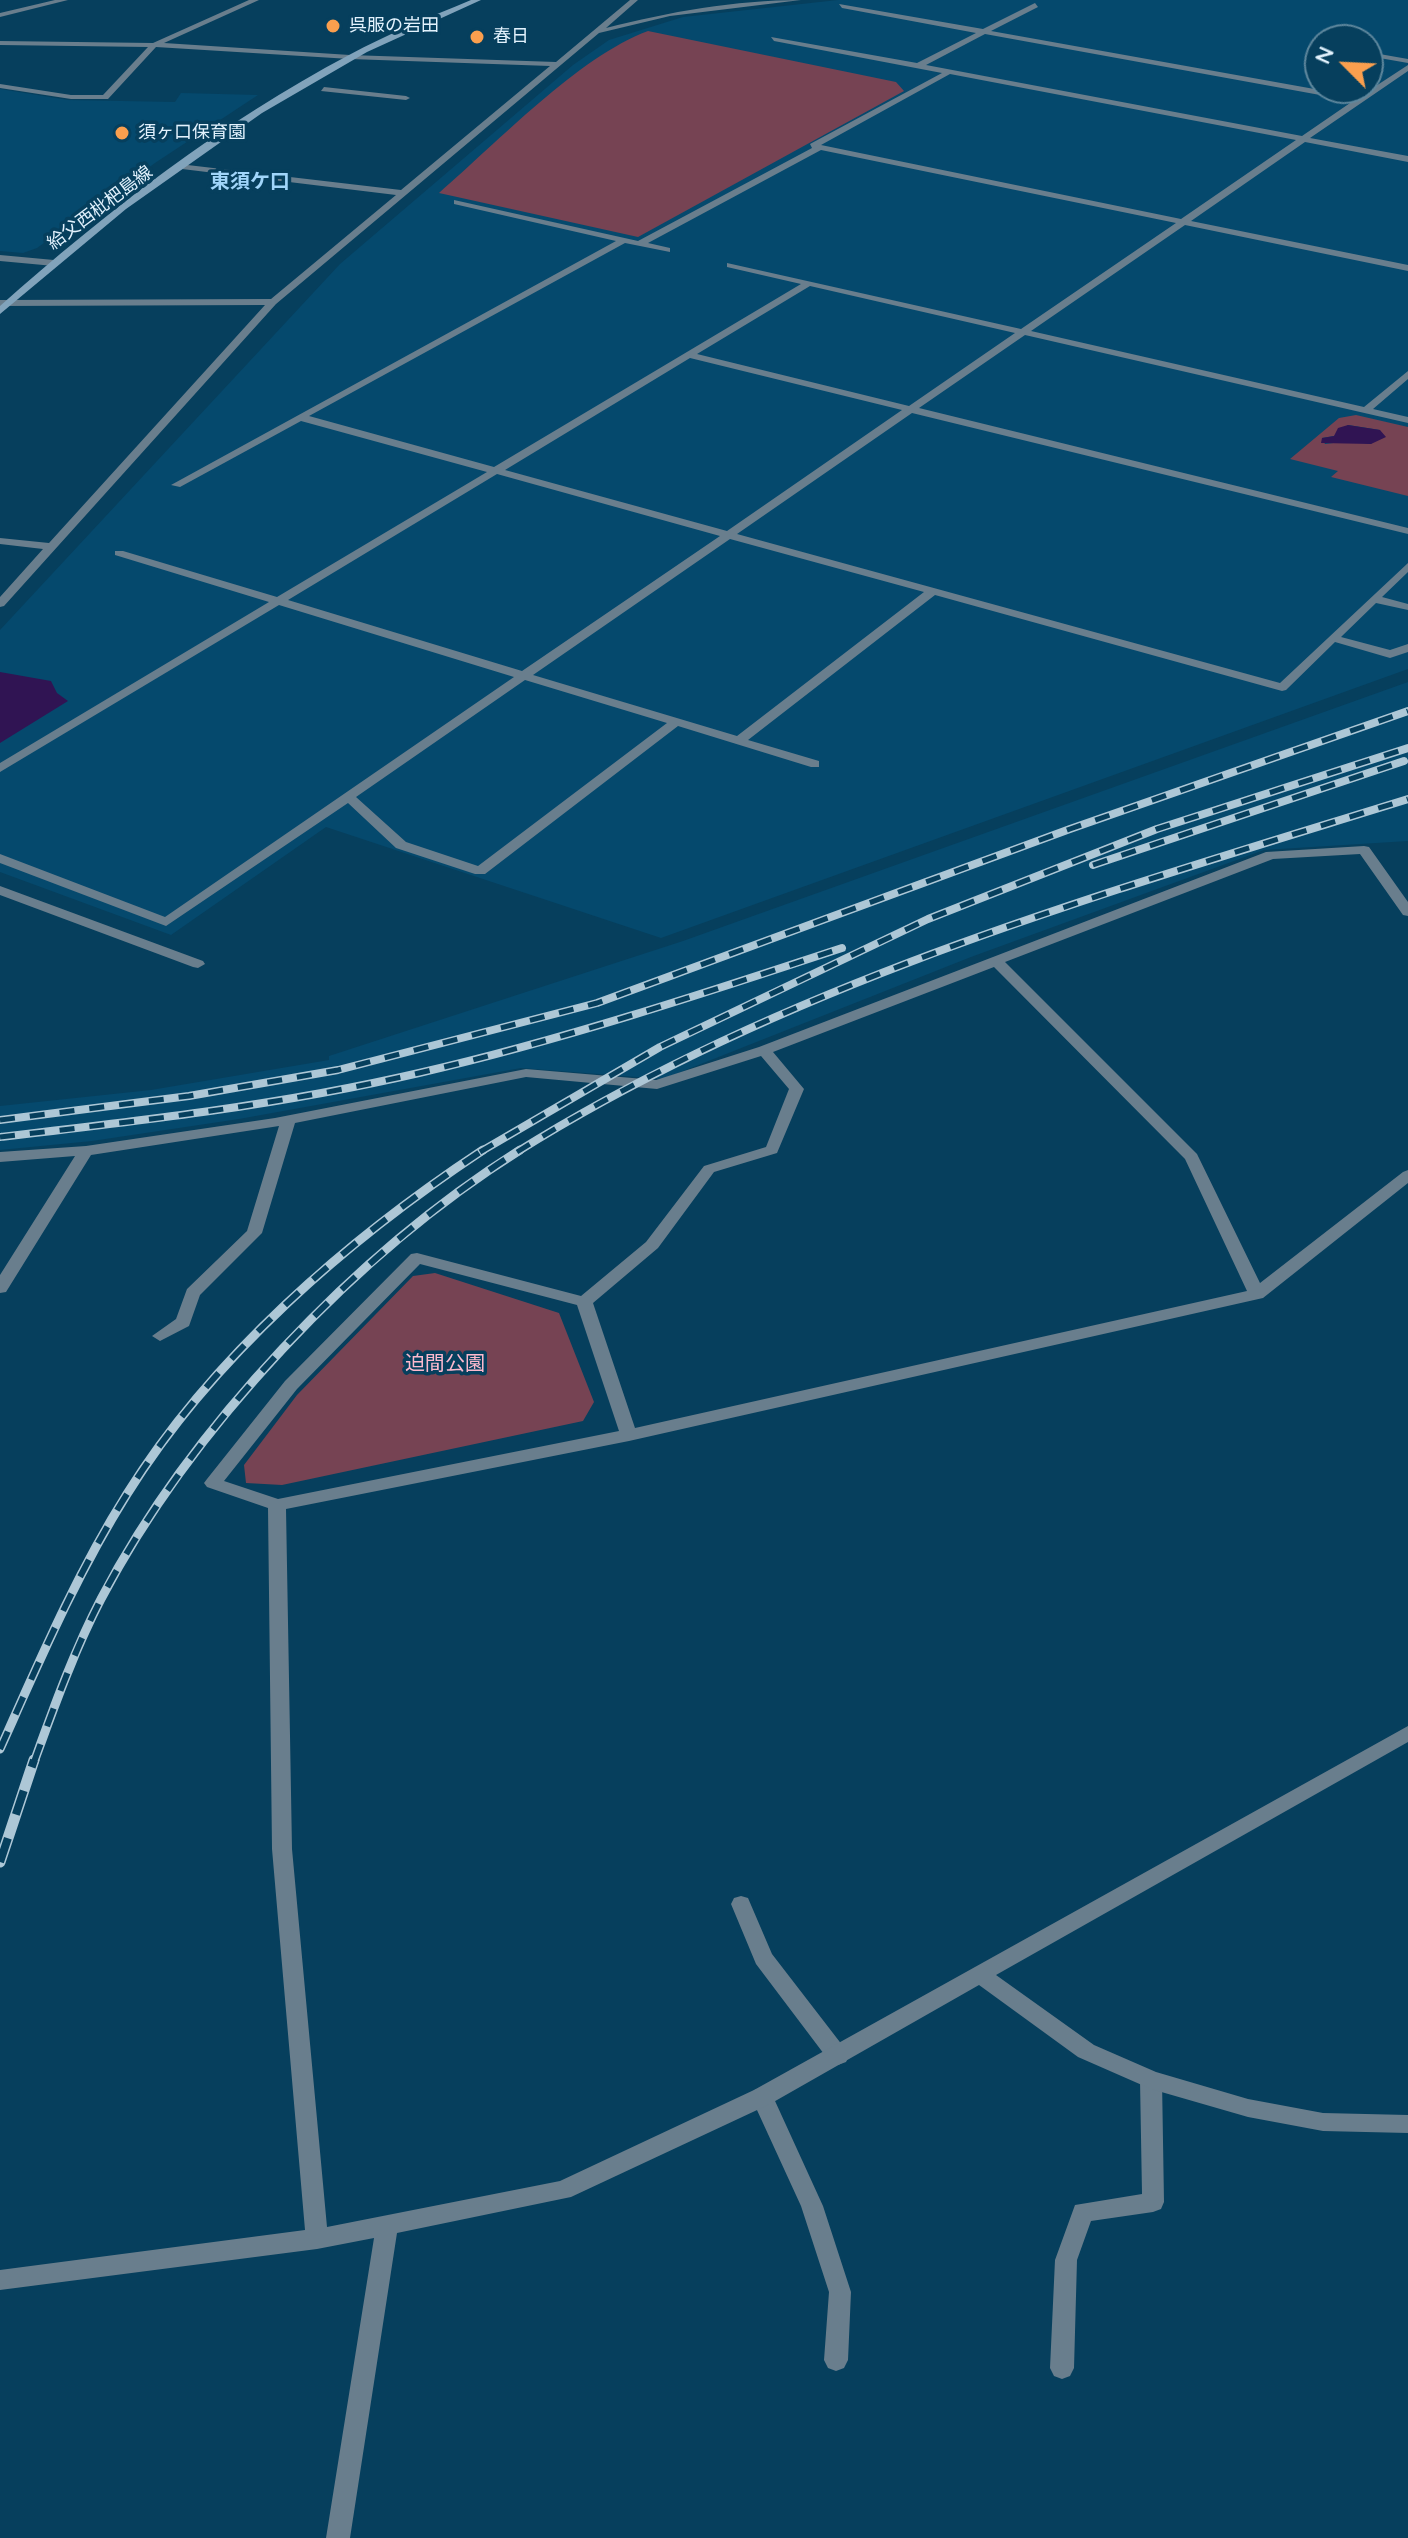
<!DOCTYPE html>
<meta charset="utf-8">
<style>
body{margin:0}
#map{position:relative;width:1408px;height:2538px;overflow:hidden;background:#063f5d;font-family:Quicksand,sans-serif}
canvas{display:block}
.north{position:absolute;left:1304px;top:24px;width:80px;height:80px;box-sizing:border-box;background:#063f5d;border:2px solid #5e879d;border-radius:50%;rotate:294deg;font-size:22px;font-weight:700;line-height:32px;text-align:center;color:#e2f2fd}
.north::after{content:'';display:block;margin:auto;width:28px;height:36px;background:#fa9f4e;clip-path:polygon(50% 0,100% 100%,50% 72%,0 100%)}
</style>
<div id="map">
<canvas width="1408" height="2538"></canvas>
<div class="north">N</div>
</div>
<script>
const ctx = document.querySelector('canvas').getContext('2d');
ctx.lineJoin = 'round';
function fillPath(path, color) {
  ctx.fillStyle = color;
  ctx.fill(path, 'evenodd');
}
function stroke(path, color, width, dash) {
  ctx.strokeStyle = color;
  ctx.lineWidth = width;
  ctx.lineCap = dash ? 'butt' : 'round';
  ctx.setLineDash(dash || []);
  ctx.stroke(path);
}
function drawText(font, color, halo, rows, align = 'center') {
  ctx.font = font + ' Quicksand,"Noto Sans JP",sans-serif';
  ctx.lineWidth = 7;
  ctx.setLineDash([]);
  ctx.textBaseline = 'middle';
  ctx.strokeStyle = halo;
  ctx.fillStyle = color;
  for (const [text, x, y, turn = 0] of rows) {
    ctx.save();
    ctx.translate(x, y);
    ctx.rotate((+turn || 0) * Math.PI / 180);
    ctx.textAlign = isNaN(turn) ? turn : align;
    if (halo) ctx.strokeText(text, 0, 0);
    ctx.fillText(text, 0, 0);
    ctx.restore();
  }
}
fillPath(new Path2D(`
 M838 0H1408V669L661 938 326 827 171 935 0 872V630L340 264 573 65 609 40 683 17ZM1320 40H1368V88H1320Z
 M0 89 68 100 175 102 181 93 258 95 155 163 37 248 23 253 0 251Z
 M1408 682V841L1264 850 971 957 663 1079 521 1068 239 1119 92 1141 0 1150V1106L151 1090 329 1060V1056L683 941Z`), '#05496d');
fillPath(new Path2D(`
 M648 31 896 82 904 91 638 237 439 193C498 142 578 57 648 31Z
 M1356 415 1408 427V496L1331 477 1338 471 1290 459 1339 418ZM1348 425 1380 430 1371 444 1350 441 1325 444 1322 438 1334 436Z
 M435 1273 559 1313 594 1402 583 1421 282 1485 246 1483 244 1465 297 1395 413 1276Z`), '#764353');
fillPath(new Path2D(`
 M1348 425 1380 430 1386 437 1371 444 1321 443 1322 438 1334 436 1338 428Z
 M0 672 51 681 57 693 68 701 0 743Z`), '#301453');
fillPath(new Path2D(`
 M1035 3 1038 7 991 31 1359 97 1408 65V71L1310 138 1408 156V162L1305 142 1191 221 1408 265V271L1185 225 1031 331 1364 407 1408 371V379L1373 409 1408 417V423L1025 335 919 408 1408 528V534L912 413 737 534 1280 683 1408 563V572L1382 597 1408 604V610L1376 603 1341 637 1390 650 1408 644V652L1390 658 1335 642 1286 690 1282 691 935 595 748 740 819 761V767H811L678 726 485 874H475L396 848 348 803 166 926 0 863V854L165 917 514 677 279 605 0 772V763L269 602 115 555V551H123L277 597 487 472 301 421 180 487 171 485 616 241 454 204V200L638 241 812 148 810 144 942 73 774 41 771 37 917 63 976 33 842 8 839 4 983 29ZM985 34 1353 101 1302 136 926 65ZM950 74 1296 140 1181 219 821 145ZM821 150 1176 223 1021 329 727 263V267L801 284 494 467 309 416 625 243 670 252V248L648 243ZM810 286 1015 333 909 406 697 354ZM690 358 902 410 727 531 505 470ZM497 474 720 536 522 671 288 600ZM730 539 924 592 737 736 533 675ZM525 680 667 723 478 866 406 842 356 797Z
 M1315 43H1320V48L1315 47Z
 M1368 52 1408 59V63L1368 56Z
 M324 87 406 96 410 98 406 100 321 91Z
 M0 886 203 961 205 964 198 968 193 967 0 895Z
 M741 1896 748 1898 772 1954 846 2050 849 2056 846 2062 838 2065 830 2062 756 1964 731 1904 734 1898Z
 M1151 2071 1159 2074 1162 2080 1164 2202 1161 2209 1153 2212 1091 2221 1077 2260 1074 2368 1070 2376 1062 2379 1054 2376 1050 2368 1055 2260 1075 2205 1142 2194 1140 2080 1143 2074Z
 M762 2088 770 2090 823 2206 851 2292 848 2360 844 2368 836 2371 828 2368 824 2360 829 2292 801 2206 751 2097 754 2090Z`), '#697e8d');
fillPath(new Path2D(`
 M55 0H68L0 17V13Z
 M249 0H259L164 43 350 55 556 62 630 0H638L606 28C669 12 735 0 801 0L670 16 599 33 276 304 4 606 0 607V597L43 549 0 544V538L49 543 265 305 0 306V300L271 299 396 195 182 169 178 166 179 164 401 190 550 66 350 59 156 47 108 99H71L0 88V84L71 95H103L148 47 0 45V41L153 43Z
 M0 255 54 260 59 263 54 266 0 261Z
 M1364 846 1369 847 1408 902V916L1403 915 1360 854 1273 859 1005 962 1197 1154 1260 1283 1403 1172 1408 1170V1183L1263 1298 629 1441 286 1509 292 1849 327 2227 560 2181 754 2090 1408 1726V1742L996 1975 1094 2045 1156 2072 1248 2099 1323 2113 1408 2115V2133L1323 2131 1248 2117 1151 2089 1078 2057 979 1985 770 2104 571 2197 397 2233 350 2538H326L374 2238 317 2249 0 2290V2270L305 2230 272 1849 268 1508 207 1487 204 1483 207 1479 285 1381 411 1254 417 1253 581 1296 646 1242 704 1166 766 1147 789 1089 761 1056 657 1089 526 1077 295 1123 262 1233 200 1295 189 1326 160 1341 152 1336 176 1319 187 1289 247 1231 279 1126 91 1155 6 1292 0 1293V1275L75 1156 0 1162V1152L86 1146 275 1118 526 1069 656 1080 759 1047 1266 852ZM994 967 1185 1159 1247 1291 635 1428 593 1303 658 1248 714 1172 777 1153 804 1089 773 1052ZM420 1264 577 1305 619 1431 278 1499 224 1481 297 1389Z`), '#697e8d');
fillPath(new Path2D(`
 M471 0H481L367 52 262 113 126 209 0 314V306C107 211 222 122 349 55 388 34 430 17 471 0Z`), '#81a3bb');
const railFar2 = new Path2D(`
 M1093 865 1404 761
 M0 1120 189 1096 338 1070 597 1003 1070 829 1408 711
 M0 1137C140 1121 281 1105 419 1073 562 1040 702 994 842 948
 M480 1152 660 1047 928 919 1157 829 1408 748
 M517 1152C788 982 1105 893 1408 799`);
const railFar1 = new Path2D(`
 M0 1749C39 1662 76 1575 127 1494 213 1356 348 1239 483 1150
 M34 1762C54 1707 74 1651 101 1599 191 1427 356 1253 520 1150`);
const rail = new Path2D(`
 M0 1862 34 1760`);
stroke(railFar2, '#adc7d6', 8);
stroke(railFar1, '#adc7d6', 9);
stroke(rail, '#adc7d6', 11);
stroke(railFar2, '#063f5d', 5, [15]);
stroke(railFar1, '#063f5d', 6, [19]);
stroke(rail, '#063f5d', 8, [25]);
for (const [x, y, r, color] of [
 [333,26,8,"#fa9f4e"],
 [477,37,8,"#fa9f4e"],
 [122,133,8,"#fa9f4e"]
]) {
  const dot = new Path2D();
  dot.arc(x, y, r, 0, 2 * Math.PI);
  ctx.fillStyle = color;
  ctx.fill(dot);
  stroke(dot, '#063f5d', 3);
}
drawText('18px', '#e2f2fd', '#063f5d', [
 ["呉服の岩田",349,26],
 ["春日",493,37],
 ["須ヶ口保育園",138,133]
], 'left');
drawText('18px', '#e2f2fd', '#063f5d', [
 ["給父西枇杷島線",100,208,-37]
]);
drawText('bold 20px', '#a0d5fa', '#063f5d', [
 ["東須ケ口",250,182]
]);
drawText('20px', '#fdb9cd', '#063f5d', [
 ["迫間公園",445,1364]
]);
</script>
